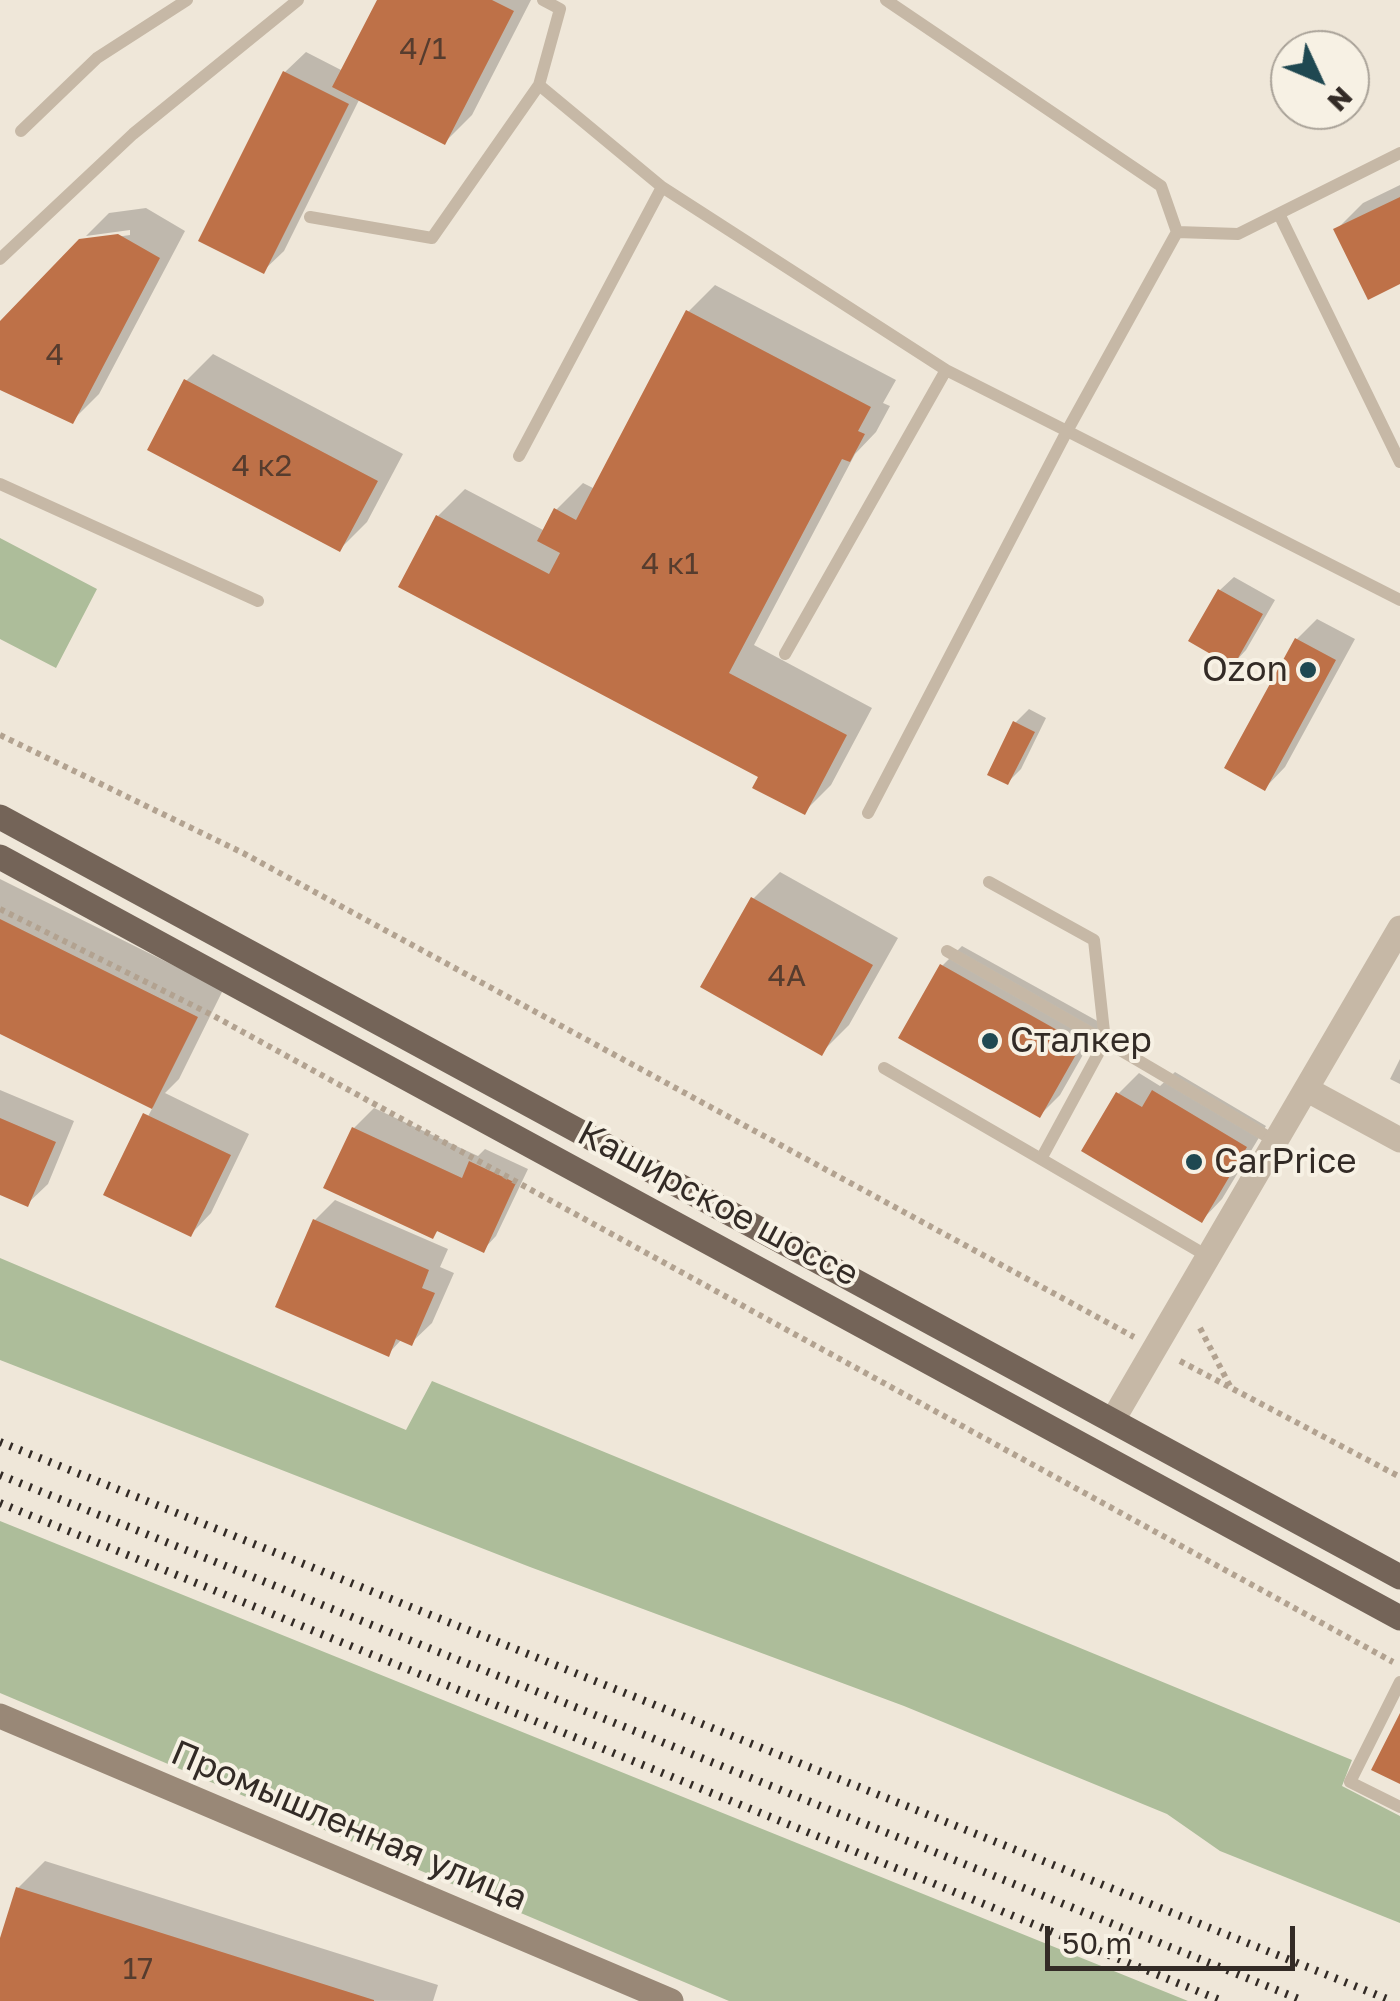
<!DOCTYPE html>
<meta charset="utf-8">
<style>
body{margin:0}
#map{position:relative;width:1400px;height:2001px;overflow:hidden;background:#efe7d9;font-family:"Golos Text",sans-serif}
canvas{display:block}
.north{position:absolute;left:1270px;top:30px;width:100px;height:100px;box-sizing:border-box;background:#f7f1e4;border:2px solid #a9a298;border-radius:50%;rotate:134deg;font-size:28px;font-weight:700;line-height:40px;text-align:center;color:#332b26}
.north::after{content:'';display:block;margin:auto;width:35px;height:45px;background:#1f4851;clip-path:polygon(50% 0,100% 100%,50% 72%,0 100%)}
.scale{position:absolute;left:1045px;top:1926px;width:250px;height:45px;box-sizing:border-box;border:5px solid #332b26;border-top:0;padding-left:12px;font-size:30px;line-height:35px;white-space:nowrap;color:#332b26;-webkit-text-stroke:8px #f7f1e4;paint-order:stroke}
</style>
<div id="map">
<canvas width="1400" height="2001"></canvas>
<div class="north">N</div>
<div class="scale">50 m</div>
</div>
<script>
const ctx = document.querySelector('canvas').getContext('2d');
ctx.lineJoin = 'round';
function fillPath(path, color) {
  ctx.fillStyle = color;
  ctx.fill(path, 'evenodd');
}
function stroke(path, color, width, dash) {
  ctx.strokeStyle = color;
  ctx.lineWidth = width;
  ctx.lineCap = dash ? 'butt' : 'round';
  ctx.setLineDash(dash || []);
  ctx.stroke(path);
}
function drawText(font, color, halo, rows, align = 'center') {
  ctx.font = font + ' "Golos Text",sans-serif';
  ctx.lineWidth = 8;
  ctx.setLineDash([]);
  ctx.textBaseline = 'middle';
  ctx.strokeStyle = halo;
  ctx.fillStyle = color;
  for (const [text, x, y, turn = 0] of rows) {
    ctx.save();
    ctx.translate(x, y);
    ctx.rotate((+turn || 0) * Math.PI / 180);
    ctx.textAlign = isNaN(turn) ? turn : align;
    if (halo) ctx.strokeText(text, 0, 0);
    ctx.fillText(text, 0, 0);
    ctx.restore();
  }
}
fillPath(new Path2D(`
 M0 538 97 589 56 668 0 639Z
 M0 1258 406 1430 432 1381 1352 1760 1342 1786 1400 1816V1923L1220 1851 1167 1814 904 1706 530 1567 0 1360Z
 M0 1521 1188 2001H729L0 1693Z`), '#adbd9a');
fillPath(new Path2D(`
 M380 0H531L472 115 445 142 360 98 284 251 263 271 285 72 306 52 343 71Z
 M1400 185V281L1336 230 1363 203Z
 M146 208 185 231 99 394 72 421 0 387V325L81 242 130 235V230L86 236 109 213Z
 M715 285 896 380 883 403 890 406 876 432 855 454 754 645 872 708 831 785 804 812 438 516 465 489 545 531 556 510 583 483 595 489 688 312Z
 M213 354 403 454 367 522 340 549 186 381Z
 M1234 577 1275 600 1246 650 1233 664 1220 590Z
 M1317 619 1355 639 1285 767 1265 788 1297 639Z
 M1029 709 1046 718 1021 769 1008 782 1015 723Z
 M780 872 898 938 849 1025 822 1052 753 899Z
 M0 879 223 990 179 1079 165 1093 249 1134 211 1213 191 1234 107 1193 153 1107 0 1031Z
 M962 946 1101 1023 1060 1095 1040 1115 942 966Z
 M1400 1059V1084L1390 1079Z
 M1175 1072 1266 1126 1222 1199 1202 1220 1118 1094 1139 1073 1160 1086Z
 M0 1090 74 1121 48 1184 27 1204 0 1193Z
 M374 1108 478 1156 485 1149 528 1169 496 1236 483 1250 440 1229 432 1236 354 1128Z
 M335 1200 448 1249 440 1267 454 1273 432 1323 411 1343 402 1339 388 1354 315 1220Z
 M45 1861 438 1985 433 2001 0 2000V1946L18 1888Z`), '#0003');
fillPath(new Path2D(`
 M377 0H492L514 11 445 145 332 87Z
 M283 71 349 104 264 274 198 241Z
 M1400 197V284L1368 300 1333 229Z
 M118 234 160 258 73 424 0 390V321L79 239Z
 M686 310 871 407 858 431 865 434 850 462 842 459 729 673 847 735 805 815 752 788 758 777 398 587 436 515 549 574 560 553 537 541 554 508 576 520Z
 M184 379 378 481 340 552 147 450Z
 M1218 589 1263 614 1233 667 1188 641Z
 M1295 638 1336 660 1265 791 1224 768Z
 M1013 721 1035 732 1008 785 987 775Z
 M751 897 873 965 822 1056 700 987Z
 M0 919 198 1017 152 1109 0 1034Z
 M940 964 1082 1044 1040 1118 898 1038Z
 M1152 1090 1247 1147 1202 1223 1081 1151 1116 1092 1142 1107Z
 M143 1113 231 1155 191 1237 103 1195Z
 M0 1118 56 1142 28 1207 0 1195Z
 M352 1127 462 1178 469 1161 516 1183 484 1253 437 1231 433 1239 323 1188Z
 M313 1219 429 1270 422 1288 435 1293 412 1346 396 1339 389 1357 275 1307Z
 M1400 1713V1784L1371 1770Z
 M16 1887 374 2000V2001H0V1938Z`), '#be7148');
stroke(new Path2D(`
 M0 735 243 853 1134 1337
 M0 909 212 1015 1393 1662
 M1200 1328 1231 1388
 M1180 1361 1400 1477`), '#b2a290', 6, [5, 5]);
stroke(new Path2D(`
 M543 0 560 9 539 85 662 187
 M886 0 1161 186 1177 232 1067 431 1400 600
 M21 131 97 58 187 0
 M1280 216 1400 462
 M310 217 432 238 539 85
 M1177 232 1238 234 1400 153
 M0 259 133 134 298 0
 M519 456 662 187 946 370
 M0 484 258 601
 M785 654 946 370 1067 431 868 813
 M947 951 1105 1041 1094 940 989 882
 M884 1068 1041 1159
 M1209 1257 1041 1159 1105 1041 1275 1141
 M1400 1682 1350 1782 1400 1807`), '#c6b8a6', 12);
stroke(new Path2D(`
 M1306 1089 1400 1140
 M1114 1418 1400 928`), '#c6b8a6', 25);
stroke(new Path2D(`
 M0 1716 671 2001`), '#987', 25);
stroke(new Path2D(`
 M0 817 1400 1577
 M0 857 1400 1618`), '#746458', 25);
stroke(new Path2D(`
 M0 1442 1392 2001
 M0 1475 1304 2001
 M0 1503 1222 2001`), '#332b26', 8, [2.5, 8]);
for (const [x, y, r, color] of [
 [1308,670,10,"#1f4851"],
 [990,1041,10,"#1f4851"],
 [1194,1162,10,"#1f4851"]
]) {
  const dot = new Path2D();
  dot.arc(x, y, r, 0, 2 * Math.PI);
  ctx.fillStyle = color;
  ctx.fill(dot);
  stroke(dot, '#f7f1e4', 4);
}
drawText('30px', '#563c2e', null, [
 ["4/1",423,49],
 ["4",55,355],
 ["4 к2",262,466],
 ["4 к1",670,564],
 ["4А",787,976],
 ["17",138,1969]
]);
drawText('35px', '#332b26', '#f7f1e4', [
 ["Ozon",1288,670,"right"],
 ["Сталкер",1010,1041],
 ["CarPrice",1214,1162]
], 'left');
drawText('35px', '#332b26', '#f7f1e4', [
 ["Каширское шоссе",718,1204,28],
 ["Промышленная улица",349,1826,23]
]);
</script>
